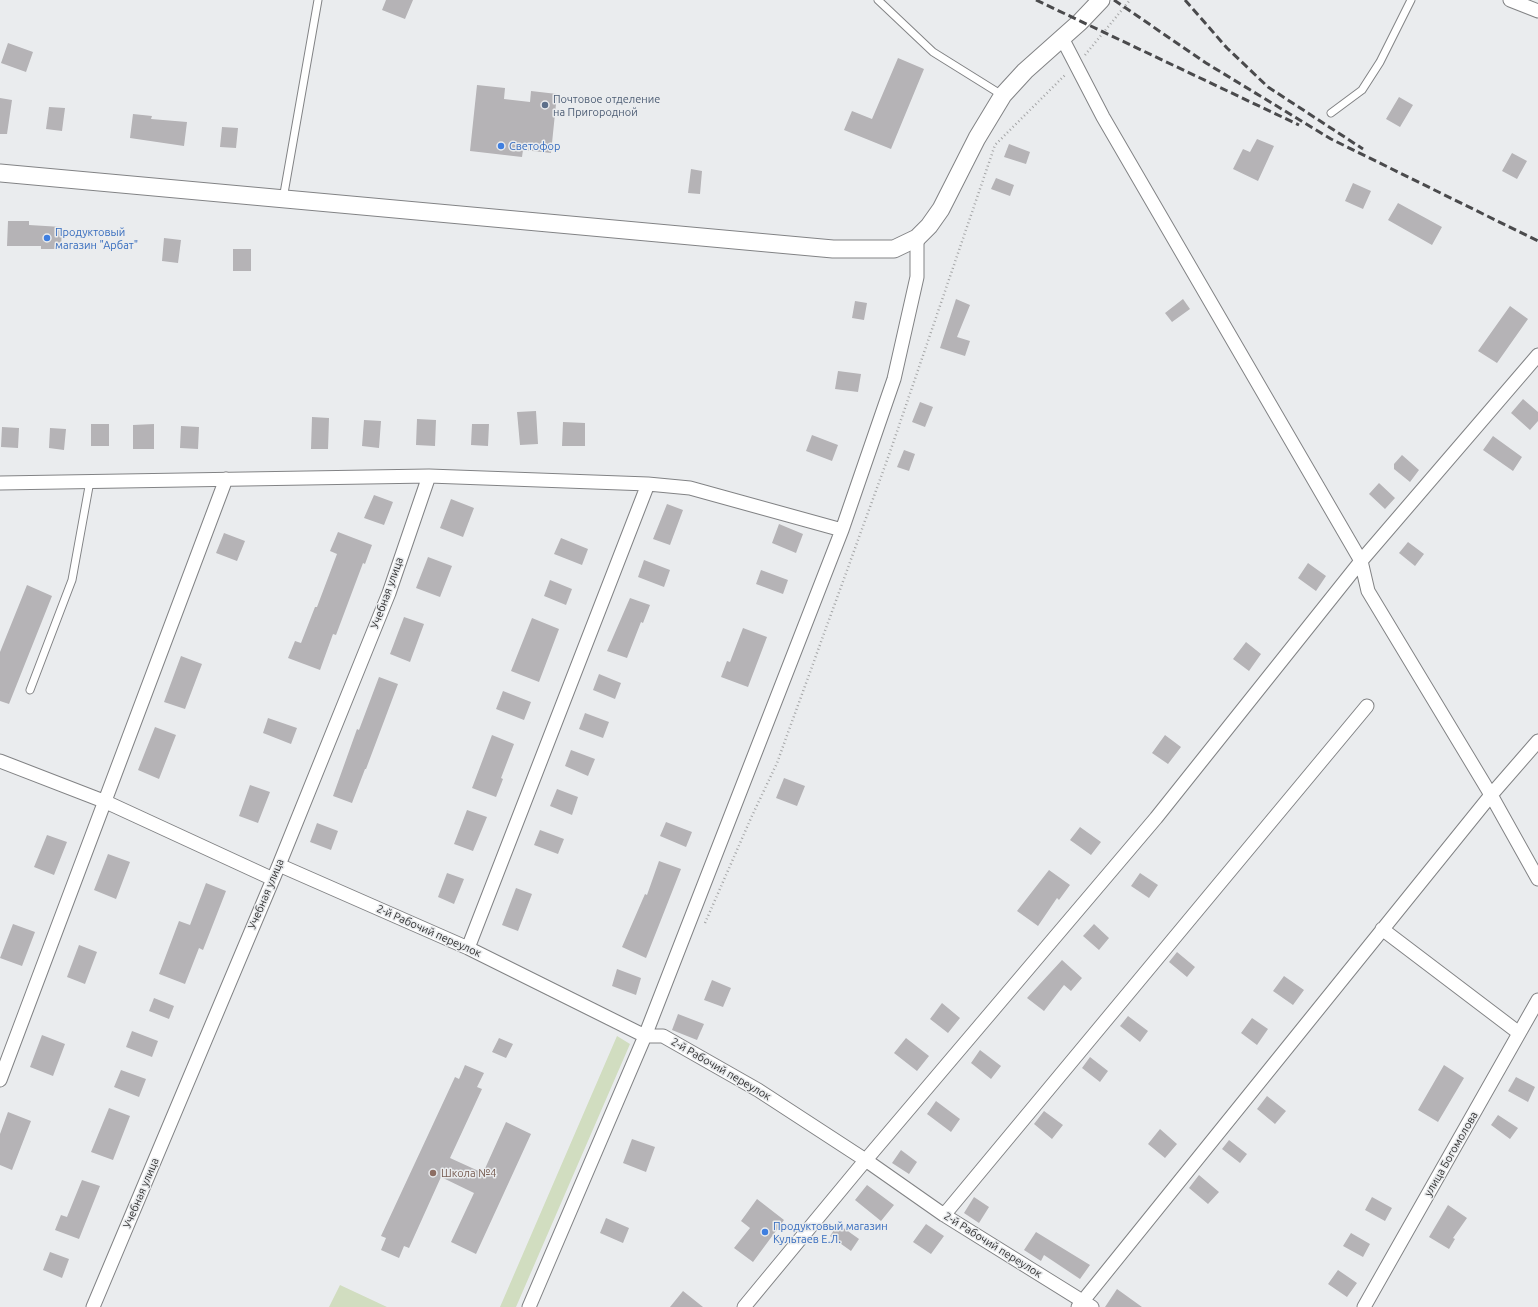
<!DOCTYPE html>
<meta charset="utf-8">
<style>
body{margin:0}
canvas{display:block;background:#eaecee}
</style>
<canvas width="1538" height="1307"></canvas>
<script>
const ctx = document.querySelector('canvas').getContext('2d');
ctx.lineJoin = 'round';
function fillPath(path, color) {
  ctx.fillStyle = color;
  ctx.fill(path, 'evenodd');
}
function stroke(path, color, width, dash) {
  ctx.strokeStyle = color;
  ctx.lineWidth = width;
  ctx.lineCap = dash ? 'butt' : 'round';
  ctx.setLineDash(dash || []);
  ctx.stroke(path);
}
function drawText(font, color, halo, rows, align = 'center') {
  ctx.font = font + ' Ubuntu,sans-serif';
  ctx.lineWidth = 3;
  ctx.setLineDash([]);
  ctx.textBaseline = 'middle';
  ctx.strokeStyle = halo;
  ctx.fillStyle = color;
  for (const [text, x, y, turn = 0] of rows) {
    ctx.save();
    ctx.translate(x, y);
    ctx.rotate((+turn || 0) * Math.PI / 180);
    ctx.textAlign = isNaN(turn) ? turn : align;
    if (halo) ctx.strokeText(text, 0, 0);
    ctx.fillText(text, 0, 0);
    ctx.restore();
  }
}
fillPath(new Path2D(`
 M617 1036 630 1044 516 1307H500Z
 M340 1285 387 1307H329Z`), '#d1ddc0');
fillPath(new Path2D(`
 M386 0H413L405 19 382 10Z
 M8 43 33 52 26 72 1 63Z
 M898 58 924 69 891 149 844 130 852 111 872 119Z
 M477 85 505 88 504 99 530 102 531 91 557 94 551 153 523 150 522 157 470 151Z
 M1399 97 1413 105 1400 127 1386 119Z
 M0 98 12 100 7 134H0Z
 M49 107 65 108 62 131 46 129Z
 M133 114 152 116 151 119 187 122 184 146 130 138Z
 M222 127 238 128 236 148 220 147Z
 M1257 139 1274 146 1258 181 1233 169 1243 149 1250 152Z
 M1009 144 1030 152 1026 164 1004 157Z
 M1512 153 1527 161 1517 179 1502 171Z
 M691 169 702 171 700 194 688 193Z
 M996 178 1014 185 1010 196 991 189Z
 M1353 183 1371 191 1363 209 1345 201Z
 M1398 203 1442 227 1432 245 1388 220Z
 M8 221H29V225L62 227 61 249H41V246H7Z
 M164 238 181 240 178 263 162 261Z
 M233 249H251V271H233Z
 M956 299 970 305 957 337 970 341 965 356 940 348Z
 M1183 299 1190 309 1172 322 1165 313Z
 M855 301 867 303 864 320 852 318Z
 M1510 306 1528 319 1497 363 1478 351Z
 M838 371 861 374 858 392 835 389Z
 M1523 399 1538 412V421L1530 430 1511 413Z
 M920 402 933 407 925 427 912 422Z
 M536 411 538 444 520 445 517 412Z
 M312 417 329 418 328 449H311Z
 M417 419 436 420 435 446 416 445Z
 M364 420 381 421 379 448 362 446Z
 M563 422 585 423V446H562Z
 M91 424H109V446H91Z
 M154 424V449H133V425Z
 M472 424H489L488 446 471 445Z
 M181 426 199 427 198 449 180 448Z
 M2 427 19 428 18 448 1 447Z
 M50 428 66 429 64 450 49 448Z
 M812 435 838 445 832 461 806 451Z
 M1493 436 1522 457 1513 471 1483 450Z
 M904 450 915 454 909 471 897 467Z
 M1402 455 1419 470 1410 482 1394 469V464Z
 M1379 483 1395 498 1385 509 1369 494Z
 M374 495 393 502 384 525 364 518Z
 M451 499 474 508 463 537 440 528Z
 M667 504 683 510 670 545 653 539Z
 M779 524 803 534 796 553 772 543Z
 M338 532 372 545 365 564 363 563 336 635 333 634 320 670 288 658 295 641 301 643 315 607H317L337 554 330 551Z
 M224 533 245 541 237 561 216 553Z
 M561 538 588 549 582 565 554 554Z
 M1408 542 1424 554 1415 566 1399 553Z
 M428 557 452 566 440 597 416 588Z
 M644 560 670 570 664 587 638 577Z
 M1308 563 1326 576 1316 591 1298 578Z
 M761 570 788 580 783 594 756 584Z
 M550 580 572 589 566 605 544 596Z
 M27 585 52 596 9 704 0 701V652Z
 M630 598 650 605 643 623 641 622 627 658 607 651Z
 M404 617 424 624 410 662 390 654Z
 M532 618 559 629 539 682 511 671Z
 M743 628 767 637 748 687 721 677 727 661 730 662Z
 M1246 642 1261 654 1249 671 1233 659Z
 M181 656 202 664 185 709 164 702Z
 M599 674 621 683 615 699 593 690Z
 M379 677 398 684 366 769H365L352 803 333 796 357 729 359 730Z
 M503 691 531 702 524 720 496 709Z
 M585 713 609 722 603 738 579 729Z
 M268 718 297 728 291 744 263 733Z
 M155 727 176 735 159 779 138 770Z
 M492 735 514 744 501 778 503 779 496 797 472 788Z
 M1165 735 1181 747 1168 764 1152 753Z
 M571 750 595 759 588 776 565 766Z
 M784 778 805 786 797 806 776 798Z
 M250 785 270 792 258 823 239 816Z
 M557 789 578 797 572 815 550 806Z
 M467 810 487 817 473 851 454 844Z
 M666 822 692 832 686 847 660 836Z
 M317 823 338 831 331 850 310 842Z
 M1080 827 1101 842 1091 855 1070 840Z
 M540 830 564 839 558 854 534 845Z
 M47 835 67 842 54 875 34 867Z
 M108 854 130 862 116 899 94 890Z
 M659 861 681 869 646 958 622 947 645 894 647 895Z
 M1049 870 1070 885 1059 900 1057 898 1038 926 1017 911Z
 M447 873 464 879 454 904 438 897Z
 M1140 873 1158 885 1149 898 1131 886Z
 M206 883 226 891 203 950 199 948 185 984 159 974 179 921 190 925Z
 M516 888 532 894 518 931 502 925Z
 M13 924 35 932 22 966 0 958Z
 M1094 924 1109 938 1099 950 1083 936Z
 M79 945 97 952 85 984 67 977Z
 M1177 952 1195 967 1187 977 1169 962Z
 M1062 960 1082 978 1071 991 1064 985 1044 1011 1027 998Z
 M617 969 641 978 636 995 612 986Z
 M1284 976 1304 990 1293 1005 1273 991Z
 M712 980 731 988 723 1007 704 1000Z
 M154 998 174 1006 169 1019 149 1011Z
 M942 1003 960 1018 948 1033 930 1019Z
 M678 1014 704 1024 697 1040 672 1030Z
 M1128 1016 1148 1031 1140 1042 1120 1026Z
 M1252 1018 1268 1029 1257 1045 1241 1033Z
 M132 1031 158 1041 152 1057 126 1047Z
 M42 1035 65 1044 53 1076 30 1067Z
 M499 1038 513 1044 506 1058 492 1052Z
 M906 1038 929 1056 917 1071 894 1053Z
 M980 1050 1001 1066 991 1079 971 1063Z
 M1090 1057 1108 1071 1100 1082 1082 1068Z
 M465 1065 484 1073 477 1087 482 1089 450 1158 483 1173 506 1122 531 1134 476 1254 451 1242 474 1193 441 1177 409 1248 404 1246 399 1258 381 1250 386 1238 381 1236 455 1077 459 1079Z
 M1444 1065 1464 1078 1438 1122 1418 1110Z
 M121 1070 146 1079 139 1097 114 1087Z
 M1516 1077 1535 1087 1528 1102 1508 1091Z
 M1267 1096 1286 1111 1275 1124 1257 1109Z
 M936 1101 960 1119 951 1132 927 1114Z
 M109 1108 130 1116 113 1160 91 1152Z
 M1044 1111 1063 1125 1052 1139 1034 1124Z
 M8 1112 31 1121 12 1170 0 1165V1134Z
 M1498 1115 1518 1128 1510 1139 1491 1125Z
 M1160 1129 1177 1144 1165 1158 1148 1144Z
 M632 1139 655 1147 646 1172 623 1163Z
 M1229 1140 1247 1154 1240 1163 1222 1149Z
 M901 1150 917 1162 909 1174 892 1163Z
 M1199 1175 1219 1192 1208 1204 1189 1188Z
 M82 1180 100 1186 79 1239 55 1230 61 1215 67 1217Z
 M867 1185 894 1205 881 1221 855 1200Z
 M974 1197 989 1207 979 1223 964 1213Z
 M1372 1197 1392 1208 1385 1221 1365 1210Z
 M757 1199 784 1220 753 1262 734 1248 750 1228 741 1221Z
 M1448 1205 1467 1218 1453 1238 1455 1239 1449 1249 1429 1237Z
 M606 1218 629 1228 623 1243 600 1233Z
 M838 1224 859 1239 851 1251 830 1236Z
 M926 1224 944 1236 931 1254 913 1242Z
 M1036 1232 1090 1265 1080 1279 1044 1255 1041 1261 1024 1250Z
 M1351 1233 1370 1244 1363 1257 1343 1246Z
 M50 1252 69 1259 62 1278 43 1270Z
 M1338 1270 1357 1283 1347 1297 1328 1284Z
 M1117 1289 1142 1307H1105Z
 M683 1291 703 1307H670Z`), '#b5b3b6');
const service = new Path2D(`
 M878 0 933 52 1002 95
 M1331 113 1362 90 1380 62 1411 0
 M283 199 318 0
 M30 690 72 580 90 481`);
const minor = new Path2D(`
 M1510 0 1538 11
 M1062 38 1103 117 1361 561 1368 591 1491 795 1538 879
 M0 483 429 476 648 484 690 488 842 530
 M0 761 106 802 273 879
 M279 865 468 948 645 1036H663L758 1090 867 1161 944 1215 1092 1307
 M1382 929 1519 1033
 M468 948 648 484
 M0 1080 226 479
 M944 1215 1367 706
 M93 1307 279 865 389 593 429 476
 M529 1307 645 1036 842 530 894 379 917 277V238
 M744 1307 859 1168 1156 818 1361 561 1538 355
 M1078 1307 1491 795 1538 741
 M1364 1307 1538 1000`);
const tertiary = new Path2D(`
 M0 173 833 249H894L917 238 929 226 941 209 977 138 1003 95 1025 71 1080 22 1101 0`);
stroke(service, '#828385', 9);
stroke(minor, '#828385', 15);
stroke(tertiary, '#828385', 19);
stroke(new Path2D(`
 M1085 55 1130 0
 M705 923 751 818 777 763 890 452 995 145 1066 74`), '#a5a6a7', 2.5, [1, 3]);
stroke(service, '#fff', 7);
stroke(minor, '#fff', 13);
stroke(tertiary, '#fff', 17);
stroke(new Path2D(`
 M1036 0 1299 125
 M1114 0 1206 63 1331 139 1538 241
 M1185 0 1227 48 1268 87 1363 149`), '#4a4a4c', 3, [8, 4]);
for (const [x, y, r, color] of [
 [545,105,4,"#5c6f8a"],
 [501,146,4,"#3f7fe0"],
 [47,238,4,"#3f7fe0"],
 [433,1173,4,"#8d6e63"],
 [765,1232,4,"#3f7fe0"]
]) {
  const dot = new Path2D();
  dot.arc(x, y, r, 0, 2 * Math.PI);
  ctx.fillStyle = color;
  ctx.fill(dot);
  stroke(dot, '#eaecee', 1.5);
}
drawText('11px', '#4e5e75', '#eaecee', [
 ["Почтовое отделение",553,99],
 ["на Пригородной",553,112]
], 'left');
drawText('11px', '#366cbe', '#eaecee', [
 ["Светофор",509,146],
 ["Продуктовый",55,232],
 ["магазин \"Арбат\"",55,245],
 ["Продуктовый магазин",773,1226],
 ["Культаев Е.Л.",773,1239]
], 'left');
drawText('11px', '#313132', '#eaecee', [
 ["Учебная улица",387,593,-70],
 ["Учебная улица",266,894,-67],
 ["2-й Рабочий переулок",429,931,24],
 ["2-й Рабочий переулок",721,1069,30],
 ["улица Богомолова",1451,1154,-60],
 ["Учебная улица",141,1193,-67],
 ["2-й Рабочий переулок",993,1245,32]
]);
drawText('11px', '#785e54', '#eaecee', [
 ["Школа №4",441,1173]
], 'left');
</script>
